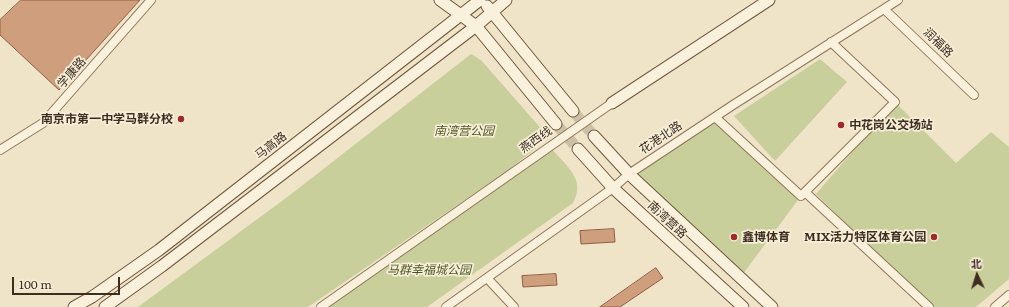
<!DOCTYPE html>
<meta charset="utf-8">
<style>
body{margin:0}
#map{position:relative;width:1009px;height:307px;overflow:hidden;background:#f0e4c8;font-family:Literata,"Noto Sans SC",serif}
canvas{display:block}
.north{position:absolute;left:957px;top:255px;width:40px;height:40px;-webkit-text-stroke:3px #f7eed8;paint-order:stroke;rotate:356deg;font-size:11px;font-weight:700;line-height:16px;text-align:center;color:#3d2e20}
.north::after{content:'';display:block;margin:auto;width:14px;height:18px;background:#3d2e20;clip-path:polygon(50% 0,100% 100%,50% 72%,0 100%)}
.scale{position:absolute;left:12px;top:277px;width:108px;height:18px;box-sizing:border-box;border:2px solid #3d2e20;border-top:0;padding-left:5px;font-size:12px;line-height:14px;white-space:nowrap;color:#3d2e20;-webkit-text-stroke:3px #f7eed8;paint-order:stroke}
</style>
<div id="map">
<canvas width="1009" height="307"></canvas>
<div class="north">北</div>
<div class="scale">100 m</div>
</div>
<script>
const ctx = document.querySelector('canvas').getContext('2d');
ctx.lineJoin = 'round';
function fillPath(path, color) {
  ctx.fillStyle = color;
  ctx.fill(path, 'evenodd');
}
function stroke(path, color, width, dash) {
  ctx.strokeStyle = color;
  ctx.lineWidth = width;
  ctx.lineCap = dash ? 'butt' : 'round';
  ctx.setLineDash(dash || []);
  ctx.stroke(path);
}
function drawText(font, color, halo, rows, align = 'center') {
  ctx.font = font + ' Literata,"Noto Sans SC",serif';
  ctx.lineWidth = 3.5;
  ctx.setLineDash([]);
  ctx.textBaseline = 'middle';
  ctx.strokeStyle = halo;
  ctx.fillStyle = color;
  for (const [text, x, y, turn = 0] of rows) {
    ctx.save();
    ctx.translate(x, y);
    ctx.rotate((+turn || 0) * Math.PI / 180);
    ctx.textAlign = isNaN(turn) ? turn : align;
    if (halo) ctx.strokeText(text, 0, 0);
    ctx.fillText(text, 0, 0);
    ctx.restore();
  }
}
fillPath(new Path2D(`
 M471 54 481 60 545 133 533 143 536 148 507 171 308 307H138L290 195Z
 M820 59 847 82 775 161 734 116Z
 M895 102 956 163 991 132 1009 147V279L976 307H930L816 194Z
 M715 117 801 196 740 278 629 174Z
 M553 150C567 167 586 179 573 203L427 307H328Z`), '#c9cf9b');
const building = new Path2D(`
 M21 0H140L59 90 0 35V20Z
 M614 229 615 242 581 244 580 231Z
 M656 268 663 278 620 307H600Z
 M556 274 557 285 523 287 522 276Z`);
fillPath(building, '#cf9f7d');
stroke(building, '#8d5f41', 1);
stroke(new Path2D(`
 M573 111 594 136
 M556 124 578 149`), '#ccc0a6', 11, [11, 5.5]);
const street = new Path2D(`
 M884 9 974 95
 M715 117 801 196 895 102 831 42
 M0 150 43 123 151 0
 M805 192 929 307
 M487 278 514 307
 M321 307 612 103
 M446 307 613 188 629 174 733 105 898 0
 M995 307 1009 295`);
const secondary = new Path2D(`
 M440 0 476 26 556 124
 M487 6 573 111
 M612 103 769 0
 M594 136 629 174 772 307
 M578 149 613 188 743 307
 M74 307 92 297 159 250 480 0
 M105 307 162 266 476 26 506 0`);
stroke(street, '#8d765c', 10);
stroke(secondary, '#6f573f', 13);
stroke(street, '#faf1dc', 8);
stroke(secondary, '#faf1dc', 11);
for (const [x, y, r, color] of [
 [181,119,4,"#9e2a2b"],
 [841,125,4,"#9e2a2b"],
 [734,237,4,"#9e2a2b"],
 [934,237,4,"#9e2a2b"]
]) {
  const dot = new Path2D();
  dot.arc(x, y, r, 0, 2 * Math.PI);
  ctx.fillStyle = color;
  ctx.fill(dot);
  stroke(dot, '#f7eed8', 1.5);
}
drawText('12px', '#3d2e20', '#f7eed8', [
 ["润福路",938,43,44],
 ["学康路",72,73,-49],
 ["花港北路",661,138,-34],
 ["燕西线",536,140,-35],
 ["马高路",271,146,-38],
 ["南湾营路",667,220,43]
]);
drawText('bold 12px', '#3d2e20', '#f7eed8', [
 ["南京市第一中学马群分校",173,119],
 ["中花岗公交场站",849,125,"left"],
 ["鑫博体育",742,237,"left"],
 ["MIX活力特区体育公园",926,237]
], 'right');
drawText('italic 12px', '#4d5a26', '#f7eed8', [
 ["南湾营公园",464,131],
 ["马群幸福城公园",429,270]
]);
</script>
